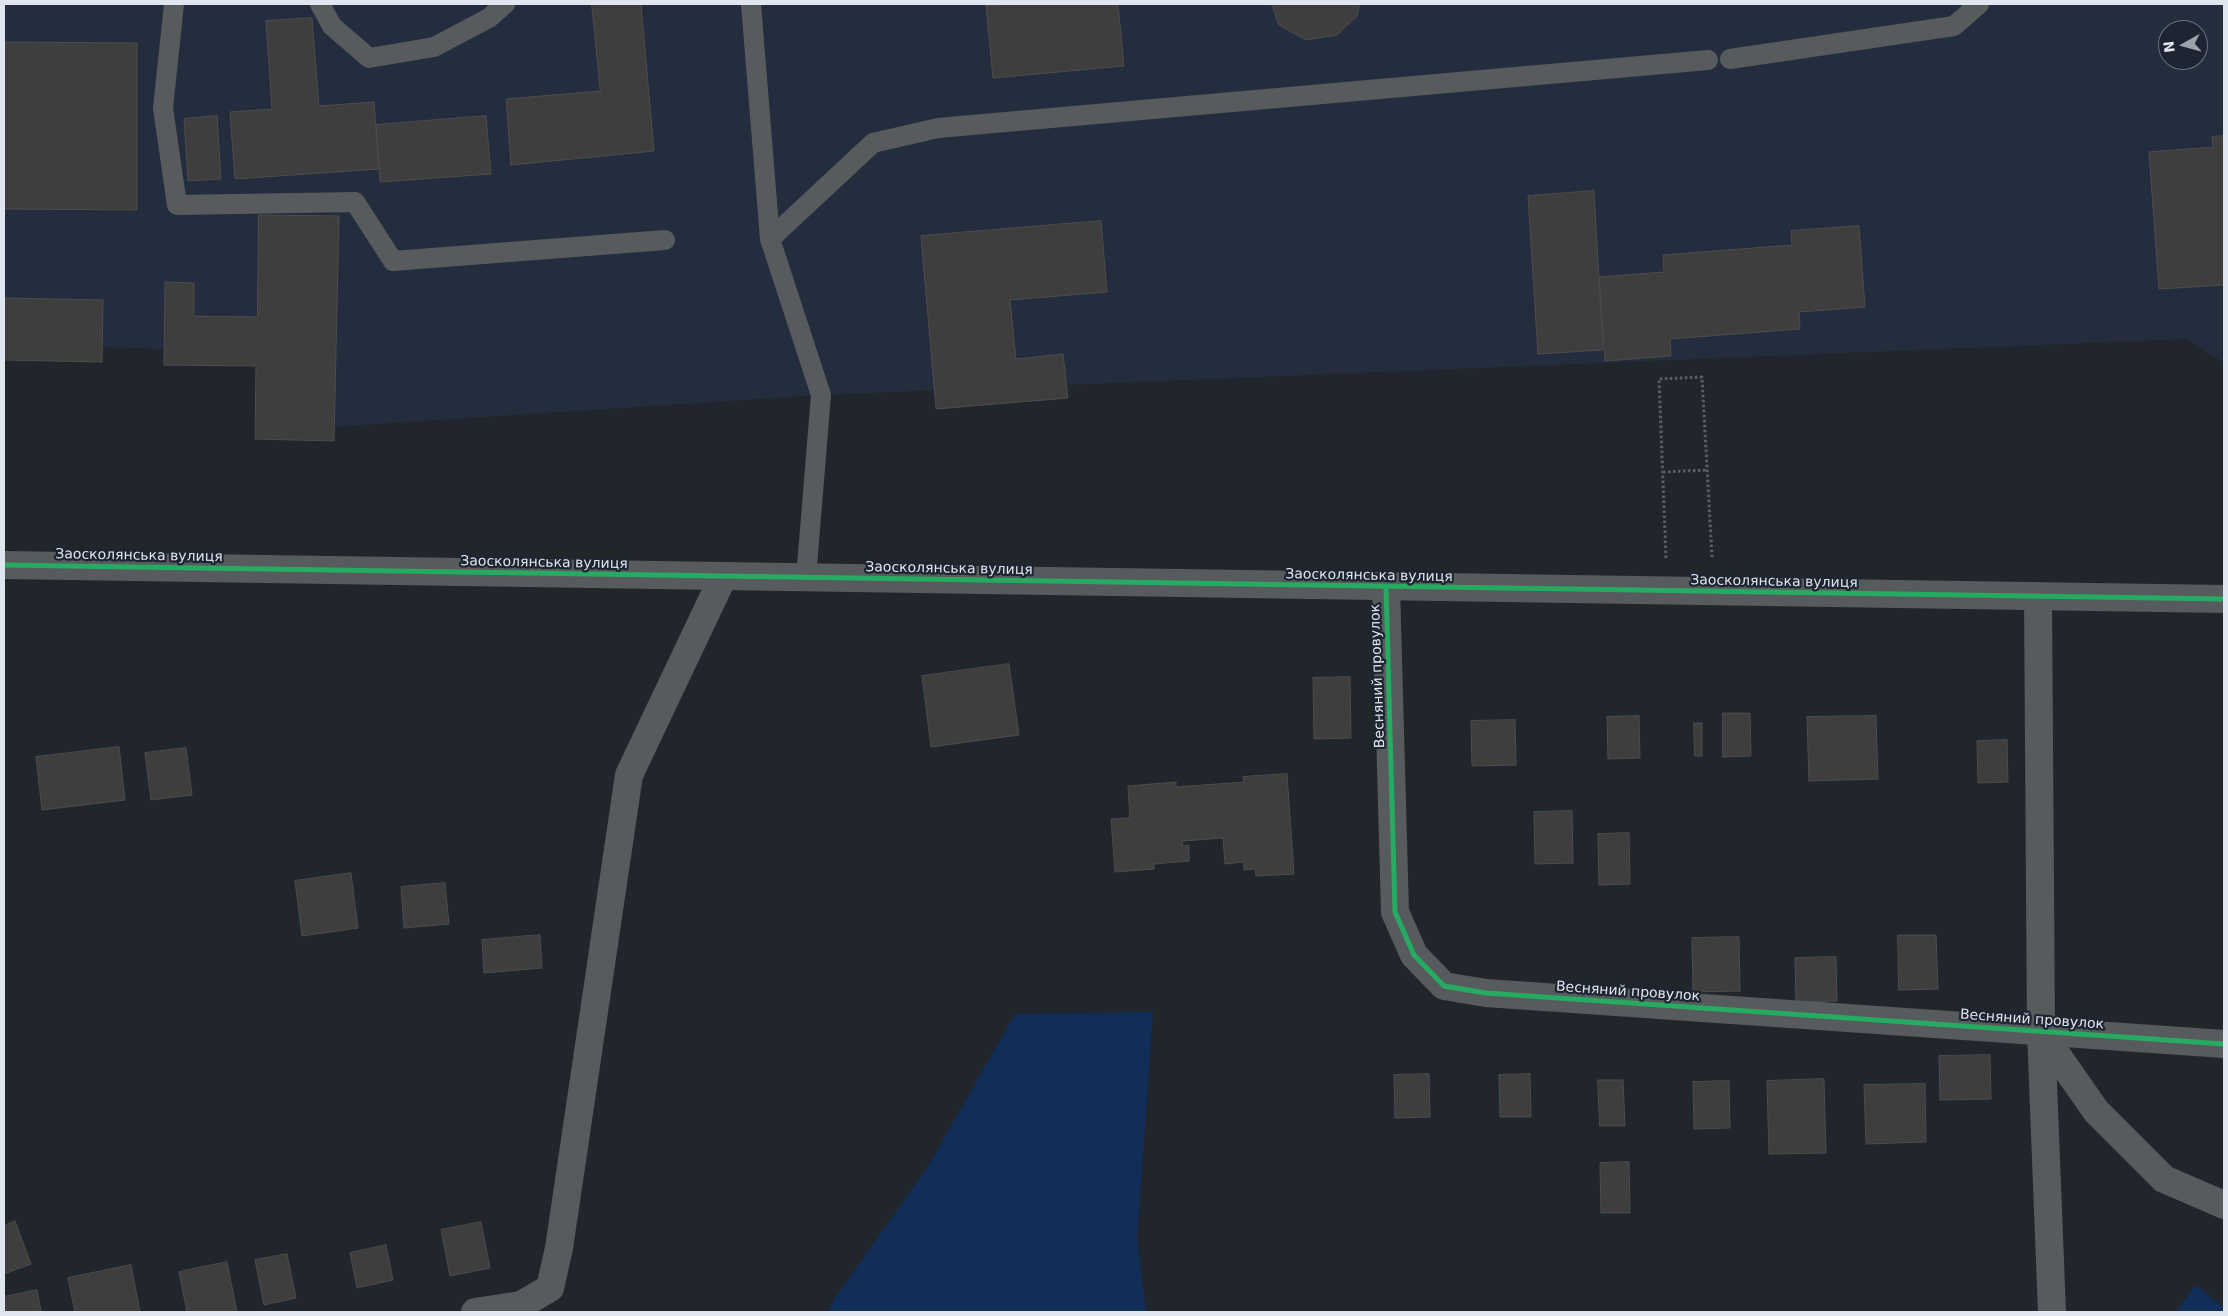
<!DOCTYPE html>
<meta charset="utf-8">
<style>
body{margin:0}
#map{position:relative;width:2228px;height:1316px;overflow:hidden;background:#21262c;font-family:"DejaVu Sans",sans-serif}
canvas{display:block}
.frame{position:absolute;inset:0;border:5px solid #e0e6ef;pointer-events:none}
.north{position:absolute;left:2158px;top:20px;width:50px;height:50px;box-sizing:border-box;background:#1c2531;border:1px solid #6a727d;border-radius:50%;rotate:263deg;font-size:14px;font-weight:700;line-height:20px;text-align:center;color:#e0e6ef}
.north::after{content:'';display:block;margin:auto;width:18px;height:22px;background:#9da3ab;clip-path:polygon(50% 0,100% 100%,50% 72%,0 100%)}
</style>
<div id="map">
<canvas width="2228" height="1316"></canvas>
<div class="frame"></div>
<div class="north">N</div>
</div>
<script>
const ctx = document.querySelector('canvas').getContext('2d');
ctx.lineJoin = 'round';
function fillPath(path, color) {
  ctx.fillStyle = color;
  ctx.fill(path, 'evenodd');
}
function stroke(path, color, width, dash) {
  ctx.strokeStyle = color;
  ctx.lineWidth = width;
  ctx.lineCap = dash ? 'butt' : 'round';
  ctx.setLineDash(dash || []);
  ctx.stroke(path);
}
function drawText(font, color, halo, rows, align = 'center') {
  ctx.font = font + ' "DejaVu Sans",sans-serif';
  ctx.lineWidth = 4.5;
  ctx.setLineDash([]);
  ctx.textBaseline = 'middle';
  ctx.strokeStyle = halo;
  ctx.fillStyle = color;
  for (const [text, x, y, turn = 0] of rows) {
    ctx.save();
    ctx.translate(x, y);
    ctx.rotate((+turn || 0) * Math.PI / 180);
    ctx.textAlign = isNaN(turn) ? turn : align;
    if (halo) ctx.strokeText(text, 0, 0);
    ctx.fillText(text, 0, 0);
    ctx.restore();
  }
}
fillPath(new Path2D(`
 M4 4H2224V363L2187 339 821 395 285 430V354L4 343ZM2168 30H2198V60H2168Z`), '#232d3d');
fillPath(new Path2D(`
 M1153 1012 1137 1239 1146 1312H828L835 1298 927 1168 1015 1014Z
 M2196 1285 2224 1308V1312H2176Z`), '#112e58');
const building = new Path2D(`
 M592 4H641L654 151 511 165 506 99 600 91Z
 M1011 4H1118L1124 66 993 78 986 6Z
 M1272 4H1360L1357 16 1337 35 1306 40 1279 25Z
 M312 18 319 106 374 102 379 169 235 179 230 112 272 109 266 21Z
 M4 42 137 43V210L4 209Z
 M217 116 221 179 188 181 184 119Z
 M486 116 491 174 380 182 376 125Z
 M2224 136V290V285L2159 289 2149 152 2213 147 2212 137Z
 M1594 191 1603 350 1538 354 1528 196Z
 M259 215 339 216 334 441 255 439 256 366 164 365 165 282 194 283V316L257 317Z
 M1101 221 1107 292 1010 300 1016 359 1063 354 1068 398 936 409 921 236Z
 M1859 226 1865 307 1799 312 1800 329 1670 339 1671 356 1605 361 1599 277 1664 272 1663 255 1792 245 1791 231Z
 M4 298 103 300 102 362 4 360Z
 M1009 664 1019 735 931 747 922 676Z
 M1350 677 1351 738 1314 739 1313 678Z
 M1723 713H1750L1751 756 1723 757Z
 M1639 716 1640 758 1608 759 1607 717Z
 M1876 716 1878 779 1809 781 1807 717Z
 M1515 720 1516 765 1472 766 1471 721Z
 M1694 723H1702V756H1695Z
 M2007 740 2008 782 1978 783 1977 741Z
 M119 747 125 800 42 810 36 757Z
 M186 748 192 795 151 800 145 753Z
 M1287 774 1294 874 1256 876 1255 869 1244 870V862L1225 864 1223 838 1182 841 1183 846 1189 845V861L1154 864V869L1115 872 1111 819 1130 818 1128 786 1176 782V787L1244 782 1243 777Z
 M1572 811 1573 863 1535 864 1534 812Z
 M1629 833 1630 884 1599 885 1598 834Z
 M351 873 358 928 302 936 295 881Z
 M445 883 449 924 404 928 401 887Z
 M540 935 542 968 484 973 482 940Z
 M1898 935H1936L1938 989 1899 990Z
 M1739 937 1740 991 1693 992 1692 938Z
 M1836 957 1837 1001 1796 1002 1795 958Z
 M1990 1055 1991 1099 1940 1100 1939 1056Z
 M1429 1074 1430 1117 1395 1118 1394 1075Z
 M1530 1074 1531 1117H1500L1499 1075Z
 M1824 1079 1826 1153 1769 1154 1767 1081Z
 M1598 1080H1623L1625 1126H1600Z
 M1729 1081 1730 1128 1694 1129 1693 1082Z
 M1925 1084 1926 1142 1866 1144 1864 1085Z
 M1629 1162 1630 1213H1601L1600 1163Z
 M15 1221 31 1264 4 1274V1226Z
 M481 1222 490 1268 450 1276 441 1230Z
 M386 1245 393 1280 357 1288 350 1253Z
 M287 1254 296 1298 264 1305 255 1260Z
 M227 1262 237 1312H187L179 1272Z
 M131 1265 140 1312H75L68 1278Z
 M37 1290 41 1312H4V1297Z`);
fillPath(building, '#3f3e3f');
stroke(building, '#4d4c4d', 1);
stroke(new Path2D(`
 M1663 472 1707 470
 M1666 558 1659 379 1702 377 1712 557`), '#5c5f62', 3, [2.5, 2.5]);
stroke(new Path2D(`
 M174 4 163 108 177 205 355 202 393 261 665 240
 M320 4 332 26 369 58 434 47 489 18 505 4
 M751 4 770 239 821 395 806 578
 M1730 59 1954 26 1979 4
 M770 239 873 143 938 128 1708 60`), '#585b5d', 20);
stroke(new Path2D(`
 M1386 587 1395 912 1414 955 1444 986 1486 993 2224 1044
 M2038 597 2041 1032 2052 1312
 M2041 1032 2096 1111 2164 1179 2224 1205
 M475 1312 521 1305 550 1288 559 1248 629 775 723 577`), '#585b5d', 28);
stroke(new Path2D(`
 M4 565 2224 599`), '#585b5d', 28);
stroke(new Path2D(`
 M4 565 2224 599
 M1386 587 1395 912 1414 955 1444 986 1486 993 2224 1044`), '#26ab63', 5);
drawText('14px', '#e0e6ef', '#1c2531', [
 ["Заосколянська вулиця",139,556,1],
 ["Заосколянська вулиця",544,563,1],
 ["Заосколянська вулиця",949,569,1],
 ["Заосколянська вулиця",1369,576,1],
 ["Заосколянська вулиця",1774,582,1],
 ["Весняний провулок",1378,676,-92],
 ["Весняний провулок",1628,992,4],
 ["Весняний провулок",2032,1020,4]
]);
</script>
